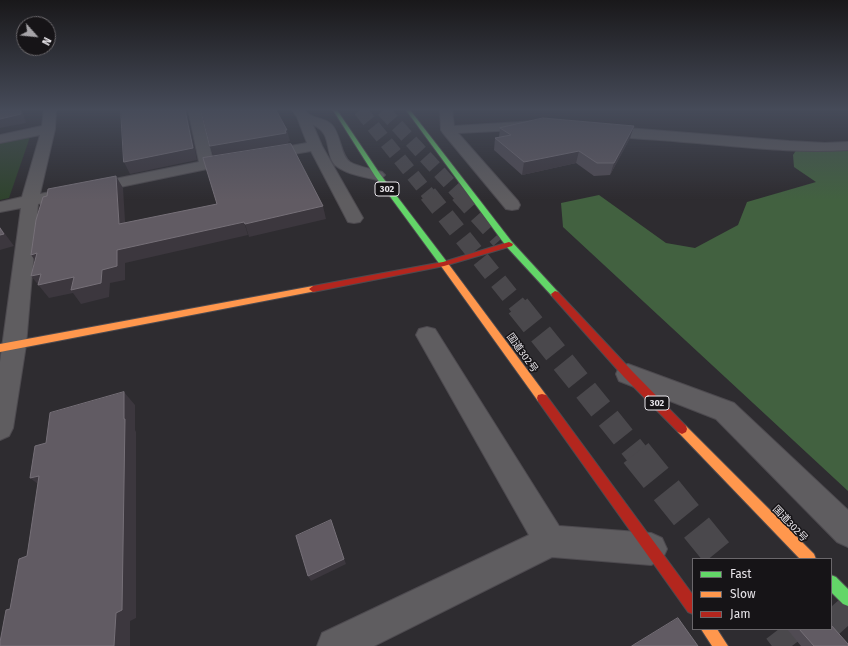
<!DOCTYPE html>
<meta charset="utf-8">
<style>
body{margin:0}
#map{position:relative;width:848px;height:646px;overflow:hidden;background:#2e2c30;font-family:"Fira Sans",sans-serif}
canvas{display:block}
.legend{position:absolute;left:692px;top:558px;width:140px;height:72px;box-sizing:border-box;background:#161417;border:1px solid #6a676b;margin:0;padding:5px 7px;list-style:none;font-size:12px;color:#e7e4e9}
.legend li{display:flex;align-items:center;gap:8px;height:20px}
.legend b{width:20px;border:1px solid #6a676b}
.north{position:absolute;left:16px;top:16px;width:40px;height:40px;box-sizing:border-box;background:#161417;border:1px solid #6a676b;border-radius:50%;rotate:117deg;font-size:11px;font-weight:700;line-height:16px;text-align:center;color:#e7e4e9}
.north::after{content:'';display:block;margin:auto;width:14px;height:18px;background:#a6a4a8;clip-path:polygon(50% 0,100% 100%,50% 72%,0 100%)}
</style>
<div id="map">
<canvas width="848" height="646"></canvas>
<ul class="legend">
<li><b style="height:5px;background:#63d668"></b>Fast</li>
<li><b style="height:5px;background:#ff974d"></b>Slow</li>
<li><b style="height:5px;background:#b3261e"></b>Jam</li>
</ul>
<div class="north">N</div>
</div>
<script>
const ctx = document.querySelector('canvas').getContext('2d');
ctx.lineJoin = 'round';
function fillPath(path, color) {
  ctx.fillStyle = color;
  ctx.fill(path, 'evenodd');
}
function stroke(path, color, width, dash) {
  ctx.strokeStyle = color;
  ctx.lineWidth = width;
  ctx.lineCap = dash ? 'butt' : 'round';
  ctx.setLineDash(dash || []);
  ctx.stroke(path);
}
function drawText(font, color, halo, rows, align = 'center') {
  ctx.font = font + ' "Fira Sans","Noto Sans JP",sans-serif';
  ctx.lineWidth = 3;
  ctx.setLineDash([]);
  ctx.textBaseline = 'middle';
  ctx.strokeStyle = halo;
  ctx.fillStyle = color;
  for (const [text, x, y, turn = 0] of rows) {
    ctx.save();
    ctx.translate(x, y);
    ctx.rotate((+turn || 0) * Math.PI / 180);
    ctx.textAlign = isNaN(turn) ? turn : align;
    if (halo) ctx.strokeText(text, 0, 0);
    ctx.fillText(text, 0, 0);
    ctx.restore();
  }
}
fillPath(new Path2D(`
 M30 137 9 198 0 200V143Z`), '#2f432d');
fillPath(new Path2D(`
 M797 149H848V491L563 227 561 203 599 195 666 243 695 248 738 225 747 202 816 182 794 167 793 155Z`), '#426140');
stroke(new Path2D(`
 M360 110 429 195
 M383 110 460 195`), '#4a484c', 14, [14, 7]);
stroke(new Path2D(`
 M428 194 519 307
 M459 194 500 240`), '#4a484c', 18, [18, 10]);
stroke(new Path2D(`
 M518 306 637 454`), '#4a484c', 24, [24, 12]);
stroke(new Path2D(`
 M636 453 722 559
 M831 607 848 626
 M779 629 792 646`), '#4a484c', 32, [32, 16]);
const street = new Path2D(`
 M44 110H56L55 129 40 194 199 162 188 110H200L213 160 307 143 297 117 292 110H304C311 119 323 117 331 124 341 133 340 155 350 162 358 167 373 169 382 172L385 175 382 178 377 180C365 177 345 174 335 165 324 152 333 133 313 125L322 146 363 218 360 222 354 223 348 222 311 151 207 169 38 204 26 345 13 428 9 436 0 440V362L21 208 0 212V202L22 197 40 135 0 143V135L42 126Z
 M440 110H452L454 126 536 121 541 122 543 125 541 128 536 129 458 133 518 201 520 205 518 209 512 210 506 209 443 133 441 130Z
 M602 126 789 141 825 143 848 142V150C794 154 737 146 683 142 657 139 622 139 597 133L595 130 597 127Z
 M427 327 435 329 559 526 651 533 662 538 667 549 662 560 651 565 552 557 374 646H317L322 633 529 535 416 335 419 329Z
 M628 364 734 403 848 510V547L837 542 716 419 619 381 616 374 619 367Z`);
const fast = new Path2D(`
 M333 110H337L380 174 447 262 448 264 447 266H441L375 176Z
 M406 110H410L512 242 558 292 559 294 558 296H552L506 246Z
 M831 575 836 577 848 589V606L843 604 831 592Z`);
const slow = new Path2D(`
 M441 262H447L546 395 547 398 546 401 542 402 538 401 441 266 440 264Z
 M313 286 316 287 317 289 316 291 0 352V344Z
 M682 424 686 426 814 554 816 559H800L678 432 677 429 678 426Z
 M701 629H717L728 646H712Z`);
const jam = new Path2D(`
 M509 242 513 244 512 246 444 266 313 292 309 289 313 286 443 262Z
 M555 291 558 292 632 371 686 426 687 429 686 432 682 434 678 432 624 377 552 296 551 294Z
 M542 394 546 395 693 595V614L688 612 538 401 537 398 538 395Z`);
stroke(street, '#4d4a4f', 2);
stroke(fast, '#4d4a4f', 2);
stroke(slow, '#4d4a4f', 2);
stroke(jam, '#4d4a4f', 2);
fillPath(street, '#5f5d60');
fillPath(fast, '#63d668');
fillPath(slow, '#ff974d');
fillPath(jam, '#b3261e');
fillPath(new Path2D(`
 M634 126 630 138 610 175 594 176 576 163 522 175 494 150 495 138 499 137 500 128Z
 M787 629H831L848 646H801Z`), '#504b53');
fillPath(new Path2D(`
 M20 110H22L26 123 0 128V119Z
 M185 110H187L197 160 130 174 124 162Z
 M634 126 630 138 610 175 614 163Z
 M287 130 290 141 288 142 289 145 214 158 210 146Z
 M579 151 576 163 522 175 524 162Z
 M116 176 123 188 126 237 119 224Z
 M323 206 326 219 249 237 245 224Z
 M244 222 248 235 125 263V280L110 283 109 297 81 304 73 293 49 298 31 276 41 274 102 270 117 250Z
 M0 227 14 246 0 250Z
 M37 253 41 268 31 255Z
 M124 392 135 405V430L136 432V618L130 621V646H114Z
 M39 476 46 490 30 478Z
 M331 520 346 564 311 581 308 576Z`), '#3c373e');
const building = new Path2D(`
 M0 110H20L21 114 0 119Z
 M121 110H185L193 148 124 162Z
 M201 110H276L287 130H285L286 133 210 146Z
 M543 118 634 126 614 163H597L579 151 524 162 495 138 511 135 500 128Z
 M291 144 323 206 245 224 244 222 117 250V266L102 270 101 283 71 290 74 277 38 285 41 274 31 276 37 253 31 255 36 220 43 197 47 196 48 189 116 176 119 224 217 204 203 158Z
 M0 228 4 234 0 235Z
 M124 392V419H125L122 610 116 613 114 646H0V642L6 610 10 609 19 559 27 556 39 476 30 478 35 446 46 443 50 413Z
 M331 520 344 559 308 576 296 536Z
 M678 618 698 646H632Z
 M831 625 848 644V646H814L799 629H831Z`);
fillPath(building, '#615b63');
stroke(building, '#767078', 1);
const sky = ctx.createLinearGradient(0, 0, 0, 200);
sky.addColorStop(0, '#19181a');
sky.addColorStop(0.55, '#464b59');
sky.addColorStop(1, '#464b5900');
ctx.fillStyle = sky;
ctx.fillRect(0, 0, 848, 200);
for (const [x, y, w] of [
 [387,189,24],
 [657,403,24]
]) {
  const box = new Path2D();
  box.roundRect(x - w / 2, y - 7, w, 14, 3);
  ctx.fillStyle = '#161417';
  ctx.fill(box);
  stroke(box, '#e7e4e9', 1);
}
drawText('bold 9px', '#e7e4e9', null, [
 ["302",387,189],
 ["302",657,403]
]);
drawText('10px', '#e7e4e9', '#161417', [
 ["国道302号",522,353,54],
 ["国道302号",790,524,46]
]);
</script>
